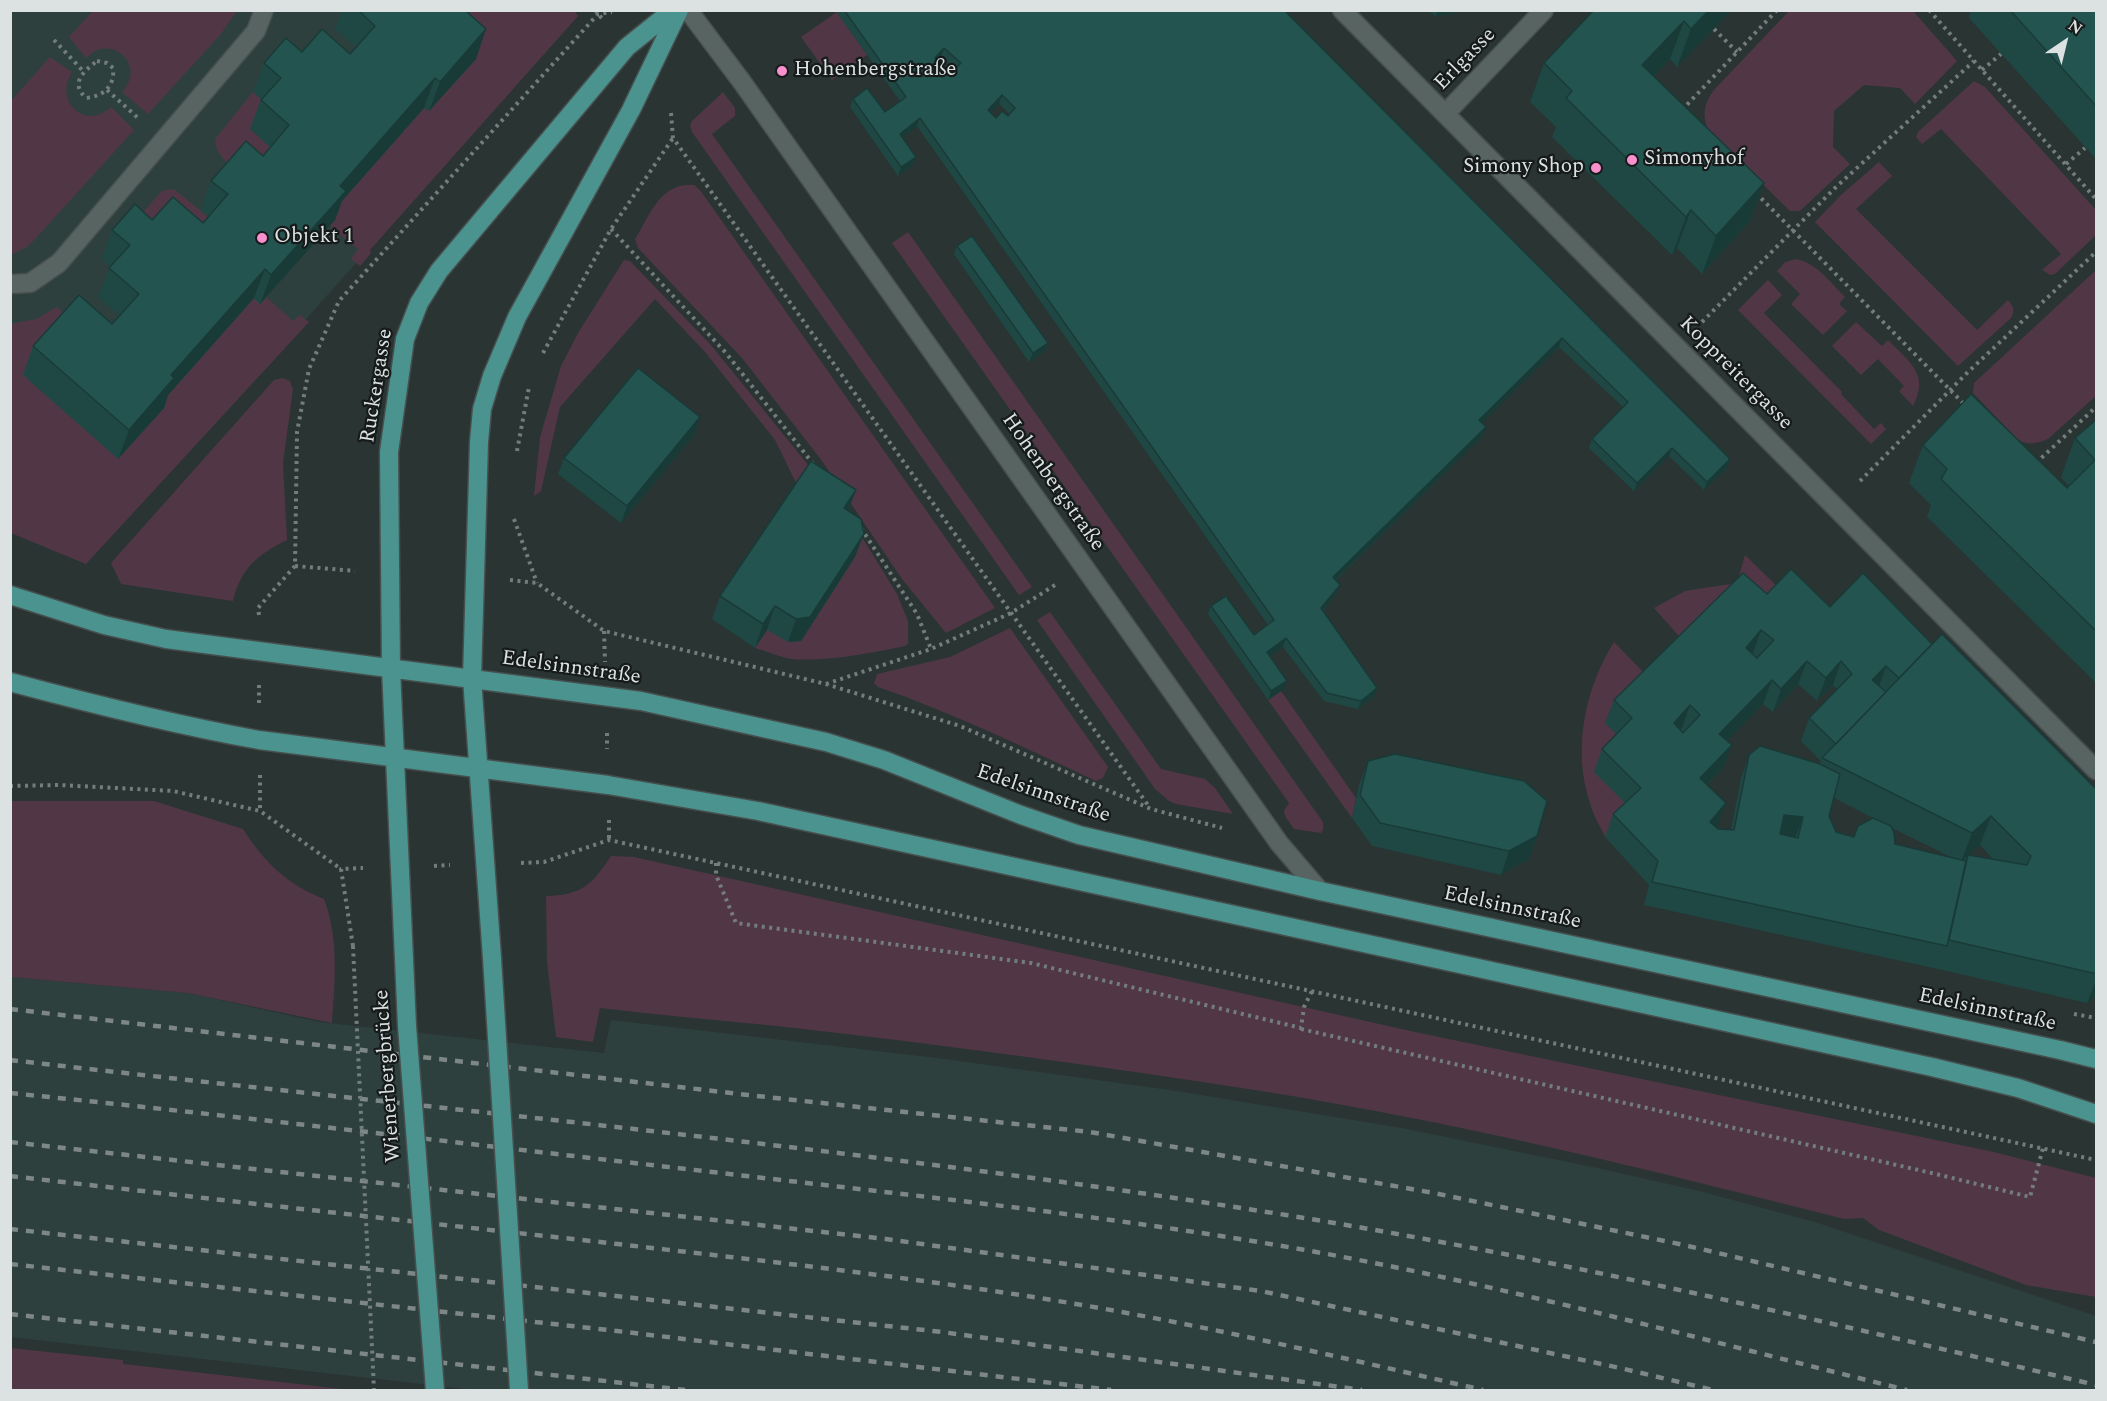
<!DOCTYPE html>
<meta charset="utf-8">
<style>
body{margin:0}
#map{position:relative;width:2107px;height:1401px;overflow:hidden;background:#293433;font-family:Spectral,serif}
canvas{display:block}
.frame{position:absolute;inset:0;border:12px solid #dbe2e1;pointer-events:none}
.north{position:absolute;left:2035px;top:12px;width:60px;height:60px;-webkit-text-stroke:4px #161a1a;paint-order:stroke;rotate:35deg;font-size:16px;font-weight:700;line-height:24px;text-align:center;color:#dbe2e1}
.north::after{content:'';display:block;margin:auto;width:21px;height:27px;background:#dbe2e1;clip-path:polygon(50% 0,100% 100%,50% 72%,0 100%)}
</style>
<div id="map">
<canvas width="2107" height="1401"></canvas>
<div class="frame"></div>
<div class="north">N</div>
</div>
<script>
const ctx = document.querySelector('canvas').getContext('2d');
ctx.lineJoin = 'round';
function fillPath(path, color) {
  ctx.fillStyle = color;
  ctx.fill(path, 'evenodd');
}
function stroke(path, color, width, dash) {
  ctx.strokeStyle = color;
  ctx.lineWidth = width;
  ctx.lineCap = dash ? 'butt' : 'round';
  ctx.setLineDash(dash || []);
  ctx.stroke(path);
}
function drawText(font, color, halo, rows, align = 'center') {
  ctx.font = font + ' Spectral,serif';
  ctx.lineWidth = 4.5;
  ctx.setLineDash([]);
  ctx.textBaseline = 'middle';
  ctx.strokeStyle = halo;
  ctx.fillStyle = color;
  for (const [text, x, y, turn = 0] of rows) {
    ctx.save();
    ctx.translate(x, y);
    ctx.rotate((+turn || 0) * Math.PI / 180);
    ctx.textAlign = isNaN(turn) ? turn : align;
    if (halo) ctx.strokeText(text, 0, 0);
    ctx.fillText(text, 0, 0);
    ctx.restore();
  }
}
fillPath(new Path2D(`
 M574 10 578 16 86 564 11 533 10 11Z
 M10 977 188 993 319 1022 604 1053 611 1020 937 1058 1170 1090 1402 1128 1602 1169 1699 1191 1815 1222 2096 1316V1390H474L11 1337Z`), '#2e403e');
fillPath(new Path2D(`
 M93 11V10L237 11 220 35 148 114 122 92C148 65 110 32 86 58L69 37Z
 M421 11H574L578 16 370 250 371 253 360 266 351 259 358 249 330 226 329 215 424 108 429 111Z
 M1789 11H1913L1957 61 1915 104 1900 88 1864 85 1834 111 1833 147 1850 164 1800 211H1790L1708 130C1702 115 1704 104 1713 91Z
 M837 12 867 55 832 80 801 37Z
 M50 57 72 72C53 102 86 131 111 107L134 130 35 239 27 247 11 255V101Z
 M1974 81 1985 87 2096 210V235L2055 274 2050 275 2042 270 2061 254 1941 129 1922 144 1916 137 1918 132Z
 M253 92 270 107 279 154 235 170C225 161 216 154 215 139Z
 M723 92 735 108V116L712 134 1032 587 1019 595 692 132 690 125 692 121Z
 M1879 162 1892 176 1856 209 1977 330 2008 300C2014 307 2015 310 2011 318L1958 366 1815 222 1841 195Z
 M686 185H694L700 190 995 608 946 633 902 579 822 461 742 358 638 248 635 239C649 217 658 188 686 185Z
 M171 189 175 190 217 224 130 227 162 191Z
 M908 232 1323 822V830L1321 833 1294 829 1285 816 1284 811 1289 803 892 243Z
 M1796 259C1817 263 1831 283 1845 297L1839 304 1847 311 1823 335 1791 304 1800 294 1777 271 1785 262Z
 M624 260 630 261 711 345 847 513 897 594 908 621V644L905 646C872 653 825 662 791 659 779 657 767 651 755 648L799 489 775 440 705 352 655 299 560 407 541 491 534 496 540 437 561 366 578 333Z
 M2096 270V396L2048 439C2036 444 2027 446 2016 438L1973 393 1974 383Z
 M1768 280 1782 295 1764 313 1842 392 1841 394 1874 429 1881 423 1886 429 1871 444 1738 310Z
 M266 297 293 321 300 315 309 322 86 564 11 533 10 324 36 319 57 307 160 404 254 298 260 304Z
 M1856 322 1882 346 1888 340C1909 362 1930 374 1913 406L1899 391 1904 386 1878 359 1861 375 1832 346Z
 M283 378 290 381 293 389 283 463 287 540C257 555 241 568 233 601L121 584 111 563 274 380Z
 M1745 555 1783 592 1686 644 1654 608 1685 591 1737 583Z
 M1050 612 1161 769 1205 779 1215 788 1233 814 1176 804 1169 801 1155 789 1037 620Z
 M1010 628 1108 767 1103 778 1096 781C1024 747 953 713 878 687L874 683 877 674 950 657Z
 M1614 642 1650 679 1624 741 1633 811 1605 837C1600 826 1593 815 1590 803 1572 750 1585 688 1614 642Z
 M1281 691 1356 798 1352 818 1268 700Z
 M10 801H154L243 829C264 862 288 885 324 899 339 938 335 982 332 1023L188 993 11 977Z
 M611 856 634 857 1415 1032 1994 1152 2096 1178V1297L2026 1285 1879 1230 1863 1218 1844 1219C1651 1170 1458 1122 1261 1091 1100 1066 939 1044 777 1026 718 1020 659 1015 600 1008L593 1042 556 1037 547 962 546 896C582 895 592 885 611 856Z
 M11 1348 123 1360V1364L150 1367 351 1390H11Z`), '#513745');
const minor = new Path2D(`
 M688 10 742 82 1279 843 1320 891
 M1342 10 2096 770
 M1445 114 1544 10
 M10 284 30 283 59 263 256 31 264 10`);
const major = new Path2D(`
 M10 595 104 625 166 639 641 701 826 742 884 760 1021 815 1079 835 1320 891 2060 1050 2096 1059
 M10 682C92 704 176 725 259 740L608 785 758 811 1932 1067 2018 1088 2096 1114
 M492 958 472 678 479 442 482 409 492 376 517 317 631 110 679 10
 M407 1026 391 669 389 452 405 339 419 303 439 271 627 47 673 10`);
stroke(minor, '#464f4e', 21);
stroke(major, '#464f4e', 21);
stroke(new Path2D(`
 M595 10 604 21
 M1929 10 2096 199
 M1714 29 1737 52
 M54 40 84 72
 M97 61 107 63 113 68C115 86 104 96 86 98 70 83 83 72 97 61Z
 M1982 70 2001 54
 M107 90 138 118
 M1682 110 1777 10
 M671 113 673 138 1150 808
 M2066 164 2085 148
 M1756 193 1965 405
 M611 229 726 353 814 465
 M1702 322 1835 188 1974 61
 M543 353 611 229 673 138
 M517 451 529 387
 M2036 463 2096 407
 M1860 481 1967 373 2096 252
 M514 519 537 583
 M861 528 917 614 931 649
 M295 566 355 571
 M510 580 537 583 604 631 826 684 960 726 1151 809 1222 828
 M259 615 258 608 295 566 297 432 309 369 339 301 598 14 612 12
 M604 631 605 662
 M826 684 931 649 1011 613 1055 585
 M259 685V705
 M607 733V749
 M260 775V811
 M10 786 59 785 173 791 260 811 341 869
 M609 820V840
 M521 863 544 862 609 840 2096 1160
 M716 863V875L736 923 1031 963 1301 1028 1304 1007 1312 991
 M434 866 450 865
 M353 946 341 869 363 868
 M2074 1014 2096 1018
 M1301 1029 1936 1174 2030 1197 2043 1148`), '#737d7c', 4, [3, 4.5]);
stroke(minor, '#586462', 18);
stroke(major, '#4a938e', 18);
stroke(new Path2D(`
 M10 1009 748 1095 1090 1132 1434 1193 1684 1245 2096 1342
 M10 1060C436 1109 863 1148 1286 1215 1559 1259 1828 1322 2096 1385
 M10 1093C248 1117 484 1146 721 1173 916 1196 1112 1216 1305 1250 1508 1286 1707 1341 1907 1390
 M10 1142 886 1239 1261 1291 1620 1368 1713 1390
 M10 1176C204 1198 397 1220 591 1241 757 1260 923 1278 1088 1306 1221 1329 1352 1360 1483 1390
 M10 1229 942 1332 1362 1390
 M10 1264 617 1331 1111 1390
 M10 1314 685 1390`), '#7d8786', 4.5, [8, 8]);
const majorBridge = new Path2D(`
 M492 958 519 1390
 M407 1026 435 1390`);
stroke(majorBridge, '#464f4e', 21, []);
stroke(new Path2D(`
 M353 946 374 1390`), '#737d7c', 4, [3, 4.5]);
stroke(majorBridge, '#4a938e', 18);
fillPath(new Path2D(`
 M342 10H465L476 59 429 111 424 108 342 201 335 220 267 296 260 304 254 298 168 395 164 408 118 459 23 375 33 346 112 324 120 316 98 297 110 266 102 259 112 230 152 220 203 223 208 216 201 210 211 181 263 156 270 147 250 129 261 99 253 92 264 63 350 54 356 47 335 29Z
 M835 10H1284L1727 468 1704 490 1669 456 1634 491 1589 448 1592 439 1623 407 1559 347 1481 423 1483 436 1336 580 1340 585 1337 593 1323 611 1377 688 1374 697 1358 709 1324 701 1283 647 1270 656 1284 689 1268 700 1208 614 1211 606 1254 635 1268 625 917 126 903 137 916 157 913 165 898 176 850 107 853 99 885 112 900 101ZM941 56 955 69 951 73 937 61ZM999 104 1010 114 1008 116 996 118 991 112Z
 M1426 10H1456L1453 14 1436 16Z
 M1594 10H1732L1677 67 1670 59 1653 77 1764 183 1750 221 1702 274 1677 248 1672 255 1552 137 1556 127 1530 102 1544 63Z
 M1971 10H2097V160L1969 18Z
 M957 246 1048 343 1045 351 1029 362 954 254Z
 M2097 419V684L1927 517 1931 505 1909 483 1923 445 2067 488 2069 486 2061 477 2075 438Z
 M695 434 621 523 558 474 564 458Z
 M856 490 848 511 855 557 801 641 788 642 767 630 755 648 712 619 720 596Z
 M1767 594 1830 607 1932 644 2097 790V998L2094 997 2087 1003 1938 969 1644 905 1649 885 1605 837 1613 814 1625 803 1594 772 1602 749 1616 734 1605 723 1614 700ZM1798 684 1817 701 1833 685 1837 689 1809 718 1801 741 1821 761 1820 764 1749 755 1741 778 1731 830 1718 829 1717 828 1726 803 1707 785 1723 768 1727 740 1763 704 1773 712ZM1834 798 1873 818 1854 837 1836 832 1829 816ZM1892 828 1951 857 1895 844ZM1980 845 1994 860 1969 855Z
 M1368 761 1537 836 1529 859 1501 875 1372 846 1352 818 1359 785Z`), '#1f4845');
fillPath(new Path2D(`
 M1438 10H1456L1453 14 1436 16Z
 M1709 10H1732L1677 67 1691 29Z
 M1684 21 1670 59 1628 103 1642 65Z
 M486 29 476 59 429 111 440 82Z
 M944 48 941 56 932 67 935 58Z
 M435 78 424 108 342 201 335 220 260 304 271 275 340 186Z
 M1002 95 999 104 985 119 988 110Z
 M920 118 917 126 897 142 900 134Z
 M916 157 913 165 898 176 901 167Z
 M1764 183 1750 221 1702 274 1716 236Z
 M1691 210 1677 248 1672 255 1686 217Z
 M265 269 254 298 168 395 164 408 118 459 129 430 171 375Z
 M1562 338 1559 347 1476 429 1479 420Z
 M1048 343 1045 351 1029 362 1033 353Z
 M700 417 695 434 621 523 627 506Z
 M1486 427 1483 436 1330 585 1333 577Z
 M1672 448 1669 456 1634 491 1637 483Z
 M1730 459 1727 468 1704 490 1707 482Z
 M856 490 847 513 844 508Z
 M864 534 855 557 801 641 788 642 796 619Z
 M1340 585 1337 593 1318 616 1321 608Z
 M775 606 767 630 755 648 763 624Z
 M1761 630 1753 653 1738 671 1746 648Z
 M1286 638 1283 647 1264 661 1267 652Z
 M1807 661 1798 684 1773 712 1781 689Z
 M1841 661 1833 685 1817 701 1826 678Z
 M1886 666 1878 690 1872 680Z
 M1772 680 1763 704 1711 757 1719 734Z
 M1287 681 1284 689 1268 700 1271 691Z
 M1377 688 1374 697 1358 709 1361 701Z
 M1690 705 1682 728 1665 746 1674 723Z
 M1732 745 1723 768 1691 801 1700 778Z
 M1726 803 1718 826 1702 846 1710 822Z
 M1784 815 1803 817 1794 841 1775 839Z
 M1991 816 1980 845 1961 862 1972 833Z
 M1537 836 1529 859 1501 875 1509 851Z
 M2097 978V990L2094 997 2087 1003Z`), '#193b38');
const building = new Path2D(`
 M358 10H465L486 29 440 82 435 78 340 186 346 191 278 267 271 275 265 269 171 375 174 378 129 430 33 346 79 295 112 324 139 294 109 268 130 245 112 230 135 204 152 220 173 197 203 223 228 194 211 181 246 141 263 156 289 125 261 100 281 78 264 63 286 38 302 52 322 29 350 54 375 26Z
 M844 10H1284L1730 459 1707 482 1672 448 1637 483 1592 439 1628 402 1562 338 1479 420 1486 427 1333 577 1340 585 1321 608 1377 688 1361 701 1327 693 1286 638 1267 652 1287 681 1271 691 1211 606 1226 596 1254 635 1274 620 920 118 900 134 916 157 901 167 853 99 867 88 885 112 906 97ZM944 48 961 63 951 73 935 58ZM1002 95 1015 108 1008 116 1002 111 996 118 988 110Z
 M1594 10H1709L1691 29 1684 21 1642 65 1764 183 1716 236 1691 210 1686 217 1566 98 1572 91 1544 63Z
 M2010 10H2097V107Z
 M972 236 1048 343 1033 353 957 246Z
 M638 368 700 417 627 506 564 458Z
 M1971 394 2067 488 2095 460 2075 438 2097 419V632L1941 479 1947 469 1923 445Z
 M811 461 856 490 844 508 861 519 864 534 810 617 796 619 775 606 763 624 720 596Z
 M1791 569 1830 607 1863 573 1932 644 1899 678 1886 666 1872 680 1886 692 1836 744 1809 718 1852 674 1841 661 1826 678 1807 661 1781 689 1772 680 1719 734 1732 745 1700 778 1726 803 1710 822 1718 829 1734 830 1749 755 1760 746 1820 764 1840 774 1829 816 1836 832 1854 837 1858 826 1873 818 1891 826 1894 833 1895 844 1966 861 1947 946 1652 882 1658 861 1613 814 1641 788 1602 749 1632 718 1614 700 1743 573 1767 594ZM1761 630 1774 640 1757 658 1746 648ZM1690 705 1700 715 1683 733 1674 723ZM1784 815 1803 817 1798 838 1780 834Z
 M1942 634 2097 790V974L1949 940 1968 855 2027 865 2031 856 1991 816 1972 833 1822 758Z
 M1395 754 1524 781 1547 801 1537 836 1509 851 1380 823 1360 795 1368 761Z`);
fillPath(building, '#245450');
stroke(building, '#193b38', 1.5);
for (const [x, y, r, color] of [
 [782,71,6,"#f790cd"],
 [1632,160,6,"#f790cd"],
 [1596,168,6,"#f790cd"],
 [262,238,6,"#f790cd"]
]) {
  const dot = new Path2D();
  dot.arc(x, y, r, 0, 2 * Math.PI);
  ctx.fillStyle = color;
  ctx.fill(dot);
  stroke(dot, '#161a1a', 2);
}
drawText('21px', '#dbe2e1', '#161a1a', [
 ["Erlgasse",1466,60,-46],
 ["Koppreitergasse",1735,374,45],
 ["Ruckergasse",378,386,-81],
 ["Hohenbergstraße",1052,483,55],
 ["Edelsinnstraße",571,669,8],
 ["Edelsinnstraße",1043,795,19],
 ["Edelsinnstraße",1512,909,12],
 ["Edelsinnstraße",1987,1011,12],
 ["Wienerbergbrücke",389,1076,-94]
]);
drawText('21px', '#dbe2e1', '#161a1a', [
 ["Hohenbergstraße",794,71],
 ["Simonyhof",1644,160],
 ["Simony Shop",1584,168,"right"],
 ["Objekt 1",274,238]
], 'left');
</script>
